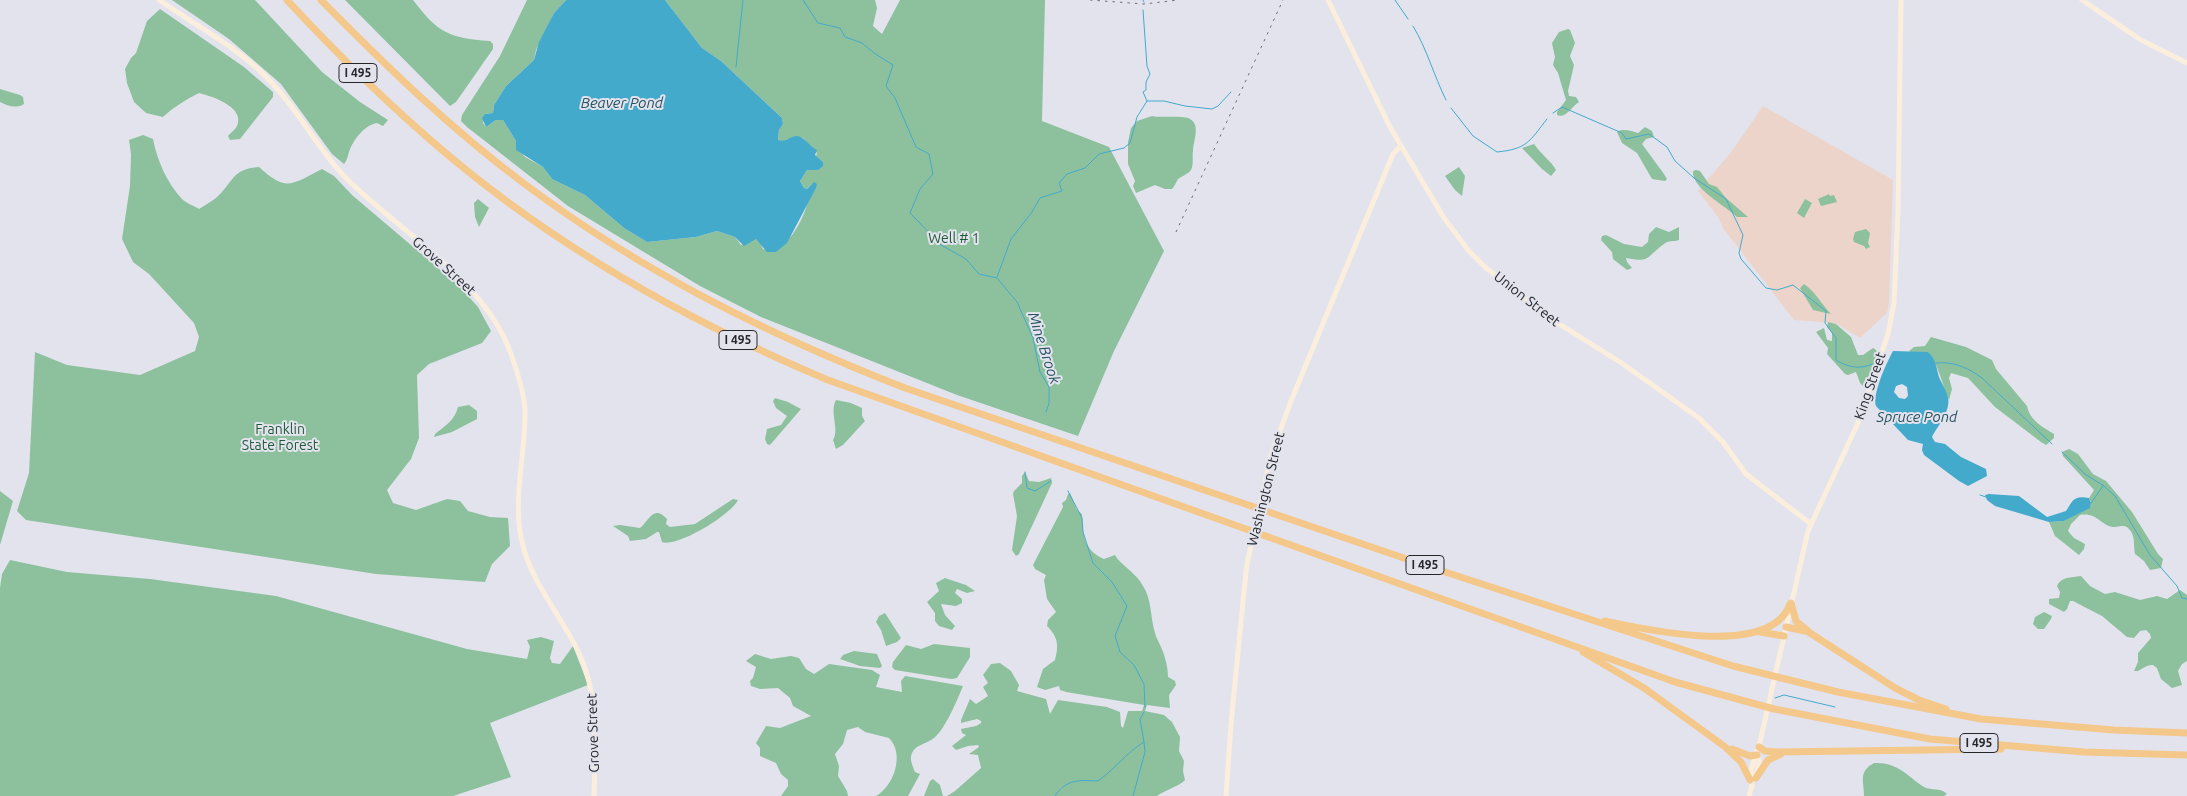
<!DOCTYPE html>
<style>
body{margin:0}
canvas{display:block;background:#e2e3ed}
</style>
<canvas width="2187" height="796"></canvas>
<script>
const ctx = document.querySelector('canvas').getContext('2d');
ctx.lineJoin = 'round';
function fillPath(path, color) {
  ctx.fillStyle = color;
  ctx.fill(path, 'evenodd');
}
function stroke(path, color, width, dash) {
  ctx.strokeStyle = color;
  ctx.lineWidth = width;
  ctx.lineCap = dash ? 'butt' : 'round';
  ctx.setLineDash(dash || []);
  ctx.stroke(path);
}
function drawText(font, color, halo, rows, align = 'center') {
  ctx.font = font + ' Ubuntu,sans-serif';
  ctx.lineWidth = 4;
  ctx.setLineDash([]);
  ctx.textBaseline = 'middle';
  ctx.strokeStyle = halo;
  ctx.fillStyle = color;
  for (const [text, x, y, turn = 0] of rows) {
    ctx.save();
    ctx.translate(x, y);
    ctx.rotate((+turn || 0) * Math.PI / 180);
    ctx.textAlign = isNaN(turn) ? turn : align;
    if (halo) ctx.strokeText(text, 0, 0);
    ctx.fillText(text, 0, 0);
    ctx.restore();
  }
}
fillPath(new Path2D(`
 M1763 106 1893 180 1889 304 1887 313 1860 338 1835 323 1794 320 1723 228 1718 217 1698 191 1732 151Z`), '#ecd4cb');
fillPath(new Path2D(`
 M172 0H255L322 72 360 102 388 120 383 126 377 123C365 125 355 138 350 149 348 154 348 159 344 164L332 154 281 84 229 39Z
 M345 0H413C438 33 449 38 490 41L493 44V49L456 102 450 106Z
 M527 0H566L554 13 536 50 534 60 506 86 494 105 493 113 485 114 483 123 486 127 496 120H503L516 141V147L525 157 543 167 552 179 585 195 624 228 647 242 696 237 717 231 735 237 741 245 756 239 760 242 763 249 776 252C797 235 808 210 812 184L807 189 804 188 800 181 807 170H818L823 162 816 156 817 153 803 138H791L781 142 778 140 779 130 783 124 782 118 721 61 702 48 665 0H875L877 8 873 26 882 34 900 0H1045L1042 121 1109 147 1164 251 1114 351 1078 436 957 395 761 317 700 286 568 206 467 127 461 121 462 115 500 56Z
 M160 9 244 67 273 92V97L240 139 230 140 228 136C231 132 237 129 238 123 242 106 211 96 199 93 188 98 171 109 163 117L146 113 134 102 127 83 125 69 131 58 136 53 147 21Z
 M1568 29 1570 30 1575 43 1570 56 1574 65 1568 91 1569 96 1576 97 1579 102C1571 107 1566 119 1557 115V112L1566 100 1558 73 1553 65 1555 57 1552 43 1559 32Z
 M0 89 20 95 23 97 24 104C16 109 8 106 0 102Z
 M1152 116C1161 118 1185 115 1190 119 1201 125 1193 142 1193 151 1192 157 1194 164 1191 170 1188 174 1182 176 1178 179 1176 182 1175 186 1172 189H1165L1155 185 1136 193 1133 186 1135 181 1128 164V142L1131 128 1137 121Z
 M1645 127 1652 131 1654 137 1646 139 1642 144 1664 174 1667 179 1665 181 1652 179 1637 153 1622 143 1617 132C1622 128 1632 131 1638 133Z
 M143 135 153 139C157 160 167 183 182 199 186 203 194 206 199 209 205 205 211 202 216 198 234 182 231 169 259 167 286 192 291 185 322 169L334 176 352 195 458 285 478 307 491 331 482 343 429 364 417 375 419 438 411 459 387 490 393 503 416 510 447 499 460 501 468 511 490 517 508 518 510 546 492 564 485 582 376 574 26 520 17 511 29 473 35 352 67 365 140 375 195 351 199 337 194 323 149 274 133 262 122 239 130 186 131 154 129 140Z
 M1534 144C1540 153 1552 162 1556 170L1551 176 1542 169 1522 148Z
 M1459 167 1465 176 1462 196 1455 190 1445 176Z
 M1696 170 1700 171 1709 184 1717 187 1726 198 1748 217H1737C1726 206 1691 188 1693 171Z
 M1829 194 1830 196 1834 195 1837 202 1821 206 1818 199Z
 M478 199 489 208 479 227 475 217 474 203Z
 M1805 199 1812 203 1804 218 1797 213Z
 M1656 227 1669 232 1679 227V240C1674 242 1668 240 1664 244 1646 257 1651 263 1626 258L1627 262 1632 268 1627 270 1613 259 1612 252 1601 240 1602 236 1606 235 1624 244 1642 247 1648 242 1649 234Z
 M1866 229 1870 233 1868 243 1870 247 1866 249 1864 246 1854 242 1853 239 1855 232Z
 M1804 284C1815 291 1822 305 1831 314L1813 310 1801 290 1800 288Z
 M1828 322 1836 324 1851 337 1858 355H1863L1873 348 1876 350C1879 358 1872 379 1868 387L1865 388 1860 383 1856 372 1848 375 1845 374 1827 354 1828 348 1816 332 1824 328 1827 340 1832 341V333L1827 327Z
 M1931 337 1966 347 1992 360 1996 369 2027 406C2030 421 2043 427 2054 434V438L2046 445 2041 442 1995 407 1968 378 1951 373 1949 378 1952 389 1949 400C1942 384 1939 366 1928 352L1913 353 1909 351 1914 347 1925 346Z
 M775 398 788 402 801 409 770 445 767 444 765 439 767 429 781 425 787 416 776 408 773 401Z
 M836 400 851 403 862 408V416L865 421 843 445 836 449 833 440C840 429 829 413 836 400Z
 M469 405 477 411V419L452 432 434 437 435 434C445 426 455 420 458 407Z
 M2069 449 2078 454 2093 474 2106 481 2132 512 2158 554 2163 559 2161 568 2150 570 2144 561 2135 554C2133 545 2136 535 2128 528 2124 524 2118 527 2113 527 2100 525 2097 512 2080 515L2071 524 2068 531 2074 538 2085 544 2084 549 2079 555 2055 536 2049 522 2064 521 2090 507 2091 502 2089 498 2094 490 2063 456 2062 452Z
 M1025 472 1029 481 1039 482 1051 478 1052 483 1019 554 1016 556 1012 550 1017 516 1013 494 1014 491 1022 483V476Z
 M0 491 13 501 0 545Z
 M1070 493 1077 510 1082 514C1083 534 1083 550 1104 559L1115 555C1120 565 1136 572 1143 586 1152 600 1150 616 1155 633 1156 638 1159 642 1161 647 1165 656 1168 667 1168 677L1175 681 1176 685 1169 695 1170 708 1147 705 1145 711 1164 715 1172 722 1180 737 1179 751 1184 761 1183 771 1185 780C1181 785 1164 791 1157 796H947L955 791 981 768 978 755 969 754 979 747 978 745 968 746 956 750 952 746 966 735 962 733 961 729 976 726 981 723V721L977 719 961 723V720L970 699 976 704 988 696 983 687 988 683 983 675 991 664 1000 663 1011 671 1019 685 1017 691 1046 699 1050 714 1058 700 1107 707 1120 712 1121 726 1123 728 1128 711H1142L1144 705 1066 692 1060 690 1059 686 1045 690 1037 687 1043 669 1055 660C1059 645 1058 637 1047 626L1048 620 1056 612 1047 599 1044 580 1046 575 1035 569 1033 565 1063 507 1062 503 1066 500 1068 494Z
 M733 499 738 500C732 514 677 548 662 542L659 532H657L646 539 630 541 628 536 613 526 620 525 640 528C649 521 653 504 667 519L666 524 670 527 695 524Z
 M10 560 67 572 150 579 276 596 467 649 527 659 530 647 527 640 541 637 554 641 550 658 552 663 560 664 573 646 588 685 490 723 511 777 453 796H0V588L2 574Z
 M2081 576 2090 586 2105 594 2115 592 2140 600 2157 596 2167 599 2180 590 2187 595V661L2182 664 2178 671 2182 685 2172 688 2161 679 2157 668 2153 665C2145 664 2141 672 2134 671L2138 662V653L2151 638 2150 634 2146 630 2140 631 2134 638 2127 637 2102 616 2073 601H2070L2067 609 2064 612 2049 604V599L2059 598 2060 592 2057 586C2062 576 2071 578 2081 576Z
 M945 578 966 585 975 591 967 593 957 589 955 593 962 599V603L956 606 941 604 945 615 955 626 952 630 939 626 935 621V613L927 602 939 591 936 583Z
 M2044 612 2052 616 2051 619 2044 629H2038L2033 624 2035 617Z
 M885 613 901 638 897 642 886 646 881 630 876 622 879 616Z
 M934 644 970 648V657L957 678 951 679 895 670 892 667 893 662 906 645 921 649Z
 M854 651 877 654 882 666 880 668 860 666 840 659 843 655Z
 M755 654 771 659 791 656 799 658 806 669 814 674 829 664 872 670 880 675 876 687 902 692 901 681 905 676 963 686C957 700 946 728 934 738 927 744 916 744 912 753 909 759 913 767 915 772L920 774 908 796H876C894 786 905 754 889 738L865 732 858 727 847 730 843 744 835 754 839 766 838 776 847 791 848 796H781L788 786V780L781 774 776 763 760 756V748L756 743 766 726 780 728 811 716 793 706 790 698 778 688 760 689 751 686 750 681 753 678 756 667 746 661Z
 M1874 763C1898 762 1907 776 1924 787 1932 791 1940 787 1947 794L1944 796H1864C1864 780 1858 772 1874 763Z
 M933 779 940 785 943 796H924L930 781Z`), '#8dc19e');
fillPath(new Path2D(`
 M566 0H665L702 48 721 61 782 118 783 124 779 130 778 140C786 143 790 136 797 136 805 137 810 147 817 150L815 155 823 162V166L818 170H807L800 181 804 188 807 189 814 182 817 184 816 188 787 243 776 252H767L756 239 744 246 735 237 717 231 696 237 647 242 624 228 585 195 552 179 543 167 516 150V141L503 120H496L486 127 482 118 485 114 493 113 494 105 506 86 534 60 539 42 554 13Z
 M1893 351 1928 352C1936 359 1936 367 1939 377 1942 384 1947 391 1948 398 1951 411 1937 427 1932 437L1935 442 1945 444 1961 457 1986 469 1987 476 1968 486 1959 481 1924 455 1922 450 1923 444 1908 440 1876 406C1872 394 1887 362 1893 351ZM1902 384 1907 387 1908 396 1905 399 1899 398 1894 392 1896 386Z
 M1989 494 2019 496 2047 517 2066 511C2073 500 2074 495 2089 498L2091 503 2090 508 2064 521 2049 522 1995 506 1987 500 1985 495Z`), '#43aacc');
stroke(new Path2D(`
 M803 0 818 23 840 28 845 37 862 43 874 53 893 65 886 86 895 98 916 147 929 154 933 174 920 189 910 213 941 245 966 259 979 274 997 278 1017 302 1033 338 1040 372 1049 387V403L1046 412
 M1143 0 1144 2
 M1395 0 1408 19
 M1143 10 1147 66 1150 74 1146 82V90L1143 92 1147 101
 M1413 26C1427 49 1434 76 1446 100
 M736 67 743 0
 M1451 108 1473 136 1497 152C1527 149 1529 142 1547 119
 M1553 113 1562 107 1622 133 1626 139 1649 134 1667 147 1675 161 1694 178 1726 199 1743 235 1739 253 1741 259 1766 288 1777 290 1793 285 1826 311 1825 323 1836 338V360C1847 367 1860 370 1872 364
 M997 277 1011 239 1032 212 1040 198 1062 191 1059 183 1067 174 1085 168 1099 154 1124 148 1130 143 1137 117 1147 101H1164L1185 106 1212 109 1218 106 1231 92
 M1936 363C1954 361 1968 368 1982 378L2052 444
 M2062 452 2085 474 2104 486 2115 496 2150 555 2177 586 2182 598 2187 599
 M1025 472 1027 488 1035 491 1051 481
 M1068 491 1082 518 1083 532 1093 563 1112 582 1127 606 1115 636 1120 652 1134 665 1144 684 1145 707
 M1980 495 1986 497
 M2091 503 2103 486
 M1775 698 1784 695 1835 707
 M1055 796C1066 779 1079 780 1098 781 1116 768 1125 754 1144 742L1140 719 1144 712
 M1133 796 1145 752 1144 742`), '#43aacc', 1);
stroke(new Path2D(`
 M159 0C197 26 241 49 272 83 301 114 320 153 350 182 404 234 486 282 511 354 517 371 524 392 525 410 526 453 511 504 523 546 533 585 562 617 579 653 600 697 595 748 594 796
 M1328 0 1390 127 1444 218 1469 251 1486 268 1548 317 1620 362 1699 418 1723 442 1746 474 1811 524
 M2082 0 2141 40 2187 63
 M1756 775 1759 761 1757 756
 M1752 787C1747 771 1756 757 1760 742L1808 531 1857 425 1888 334 1894 303 1898 211 1901 0
 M1226 796 1231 724 1244 591 1247 564 1271 455 1291 401 1393 154 1401 146
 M1749 796 1752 785`), '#fceedc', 5);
stroke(new Path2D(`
 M287 0C338 55 391 107 448 155 562 251 692 323 828 380L1605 657 1675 682 1774 709 1930 739 2084 752 2187 755
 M321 0C386 66 452 130 526 185 644 273 769 335 905 388L1436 569 1733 666 1838 692 1981 719 2114 730 2187 733
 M1791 603 1796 621 1810 633 1895 688 1919 700 1946 709
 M1605 621C1647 630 1771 658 1790 604
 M1786 627 1805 631
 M1760 632 1784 636
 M1583 652 1644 688 1724 746 1741 762 1750 780
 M1759 747 1765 751 1776 752 2001 749
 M1732 749 1750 756 1757 755
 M1756 778 1768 760 1781 754`), '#f4c78b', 7);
stroke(new Path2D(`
 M1090 0 1144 4 1178 0
 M1176 232 1283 0`), '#6d6e74', 1, [2.5, 5]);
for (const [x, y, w] of [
 [358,73,38],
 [738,340,38],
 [1425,565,38],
 [1979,743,38]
]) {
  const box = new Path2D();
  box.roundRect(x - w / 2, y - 9.5, w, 19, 4);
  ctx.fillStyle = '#e2e3ed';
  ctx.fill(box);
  stroke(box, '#26272b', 1);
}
drawText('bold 12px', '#26272b', null, [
 ["I 495",358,73],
 ["I 495",738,340],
 ["I 495",1425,565],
 ["I 495",1979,743]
]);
drawText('14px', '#215a39', '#e2e3ed', [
 ["Well # 1",954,238],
 ["Franklin",280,429],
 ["State Forest",280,445]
]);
drawText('14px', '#26272b', '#e2e3ed', [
 ["Grove Street",444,266,42],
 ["Union Street",1527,299,38],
 ["King Street",1870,386,-71],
 ["Washington Street",1266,489,-76],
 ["Grove Street",593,733,-92]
]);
drawText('italic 15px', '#285363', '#e2e3ed', [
 ["Beaver Pond",622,103],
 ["Mine Brook",1044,348,72],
 ["Spruce Pond",1917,417]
]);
</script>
